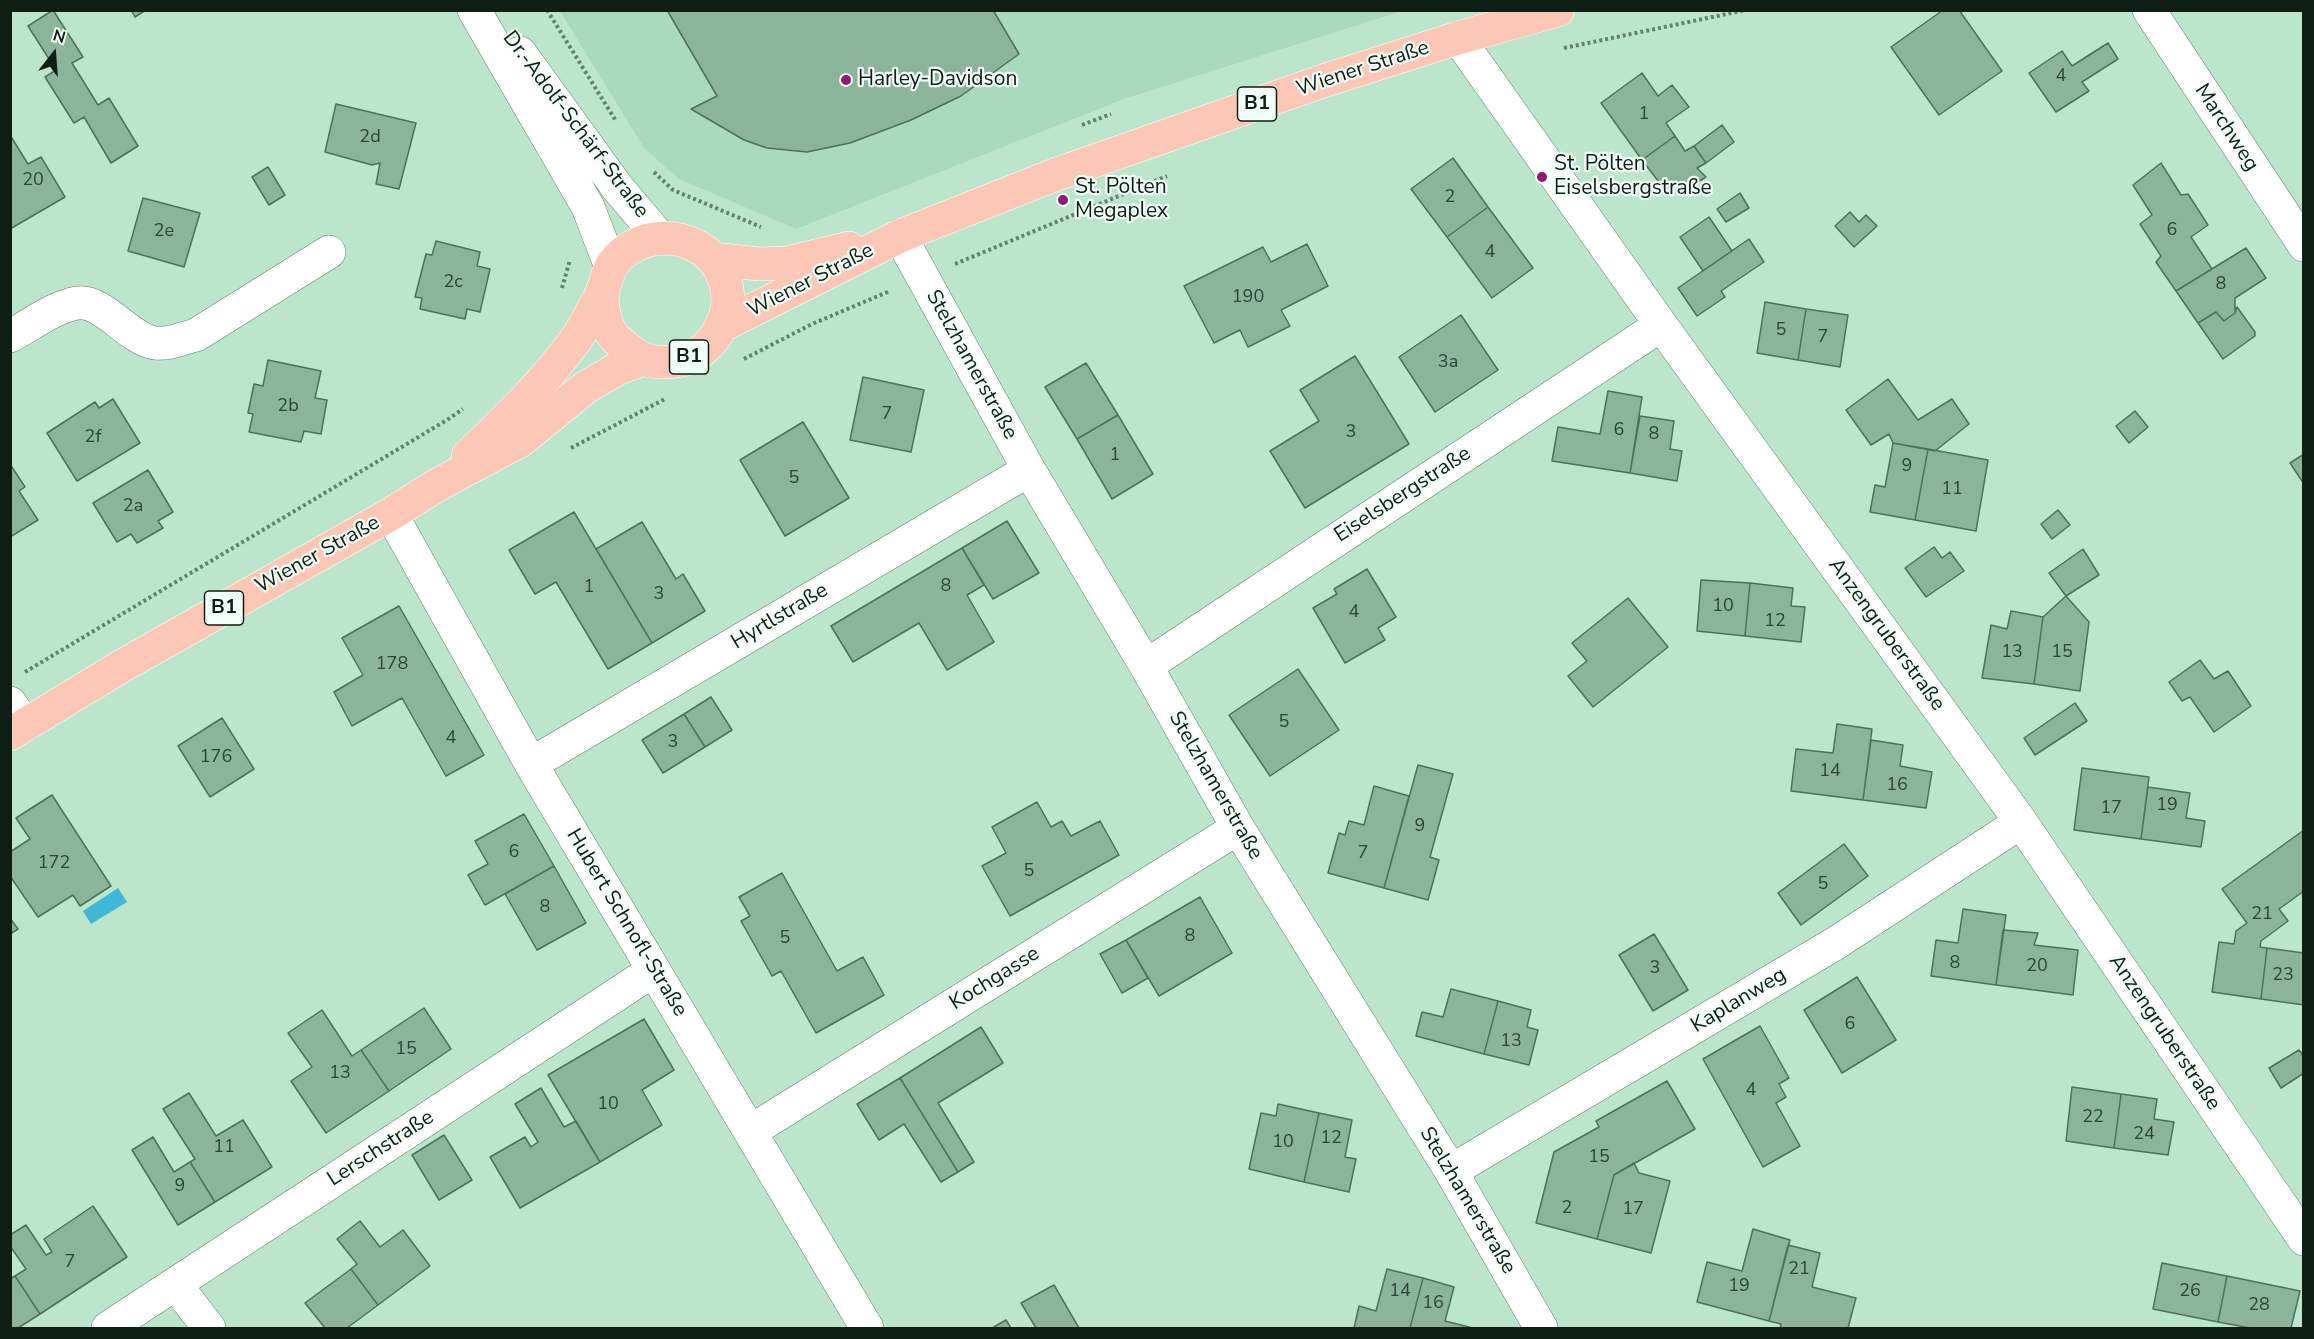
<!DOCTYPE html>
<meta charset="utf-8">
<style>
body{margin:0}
#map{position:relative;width:2314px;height:1339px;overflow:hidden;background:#bce6cc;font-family:"Nunito Sans",sans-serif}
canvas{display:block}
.frame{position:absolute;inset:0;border:12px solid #0e1e15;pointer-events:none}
.north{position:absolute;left:24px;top:24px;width:60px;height:60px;-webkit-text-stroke:4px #f2fff6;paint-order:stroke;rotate:17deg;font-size:16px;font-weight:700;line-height:24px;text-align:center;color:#0e1e15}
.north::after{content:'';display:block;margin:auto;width:21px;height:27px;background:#0e1e15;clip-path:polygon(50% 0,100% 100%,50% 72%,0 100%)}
</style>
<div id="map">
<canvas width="2314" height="1339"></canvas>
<div class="frame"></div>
<div class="north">N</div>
</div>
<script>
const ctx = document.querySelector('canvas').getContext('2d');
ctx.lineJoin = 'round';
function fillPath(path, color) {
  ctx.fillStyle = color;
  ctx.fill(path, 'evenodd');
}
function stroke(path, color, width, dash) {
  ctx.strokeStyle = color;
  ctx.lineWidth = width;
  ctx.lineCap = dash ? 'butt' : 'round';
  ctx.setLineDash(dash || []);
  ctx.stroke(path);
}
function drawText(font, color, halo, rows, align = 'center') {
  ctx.font = font + ' "Nunito Sans",sans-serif';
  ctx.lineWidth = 4.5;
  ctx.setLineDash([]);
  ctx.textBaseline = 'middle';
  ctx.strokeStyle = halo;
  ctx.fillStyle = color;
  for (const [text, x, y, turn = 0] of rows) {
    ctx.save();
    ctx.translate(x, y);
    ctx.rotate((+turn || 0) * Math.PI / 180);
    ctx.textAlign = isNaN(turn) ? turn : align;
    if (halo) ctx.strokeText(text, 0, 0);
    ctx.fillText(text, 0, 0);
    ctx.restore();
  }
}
fillPath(new Path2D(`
 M560 11H1402L1124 99 796 229 679 179 644 148Z`), '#aadabd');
fillPath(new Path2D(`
 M118 888 127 902 91 924 83 911Z`), '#40b7d4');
const building = new Path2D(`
 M53 10 83 57 72 63 98 105 109 98 138 146 111 163 84 117 74 123 45 77 56 70 28 26Z
 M131 10H146L135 17Z
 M667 10H993L1019 54 961 96 911 120 850 143 807 152 767 148 744 140 691 109 717 96Z
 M1943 10H1959L2002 71 1939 115 1891 47Z
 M2108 43 2118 59 2082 82 2089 91 2056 112 2029 73 2062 51 2072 66Z
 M1642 73 1658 96 1672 85 1689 107 1666 123 1675 136 1642 160 1601 103Z
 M336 104 416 123 399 189 376 184 380 163 372 165 325 152Z
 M1722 125 1734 142 1706 163 1694 146Z
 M10 135 28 164 41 157 65 197 10 229Z
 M1675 136 1685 151 1694 146 1706 163 1697 168 1706 177 1686 189 1678 181 1665 190 1642 160Z
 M1453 158 1488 207 1447 237 1411 189Z
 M2161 163 2181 195 2188 194 2208 225 2191 237 2212 269 2176 291 2156 262 2161 256 2140 224 2152 215 2133 185Z
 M268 167 285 195 269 205 252 177Z
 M1740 193 1749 208 1726 222 1717 209Z
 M143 198 200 213 184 267 128 251Z
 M1488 207 1533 268 1492 298 1447 237Z
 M1850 212 1859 222 1866 215 1877 226 1854 247 1835 226Z
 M1709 217 1732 251 1703 271 1680 237Z
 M1749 239 1764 262 1721 291 1725 297 1697 316 1678 288Z
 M436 241 480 252 477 266 490 269 480 312 467 309 465 319 420 309 422 298 415 297 426 254 432 255Z
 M1307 244 1328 286 1281 310 1290 326 1248 347 1240 330 1214 343 1184 286 1263 247 1271 262Z
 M2246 248 2266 278 2235 298V313L2224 321 2216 312 2198 323 2176 291Z
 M1765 302 1806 309 1798 360 1757 353Z
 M2237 307 2255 332V336L2223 359 2198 323 2216 312 2224 321 2235 313Z
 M1806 309 1848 315 1840 367 1798 360Z
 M1461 315 1498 370 1435 412 1399 357Z
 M1355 356 1409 444 1305 508 1270 451 1319 421 1300 390Z
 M268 360 321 371 315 398 327 400 321 434 304 431 301 442 249 432 253 414 248 413 254 384 263 386Z
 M1086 363 1118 415 1077 439 1045 387Z
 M863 377 924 390 911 452 850 440Z
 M1888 379 1918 420 1952 399 1969 424 1935 451 1893 443 1889 434 1871 445 1846 410Z
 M1608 391 1642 397 1630 473 1552 461 1558 427 1600 434Z
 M113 399 140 443 77 481 47 433 95 402 99 408Z
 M2135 411 2148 427 2129 443 2116 426Z
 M1118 415 1153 474 1112 499 1077 439Z
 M1640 416 1674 421 1670 449 1682 451 1677 481 1630 473Z
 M803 422 849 498 785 536 740 460Z
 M1893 443 1928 449 1915 520 1870 512 1875 485 1885 487Z
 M1928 449 1988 460 1976 531 1915 520Z
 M2304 454V484L2290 463Z
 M10 464 25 487 19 491 38 520 10 537Z
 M148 470 173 512 158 521 163 528 137 543 131 534 117 542 93 503Z
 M2058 510 2070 525 2052 539 2041 524Z
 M574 512 652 643 608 669 556 582 535 594 509 550Z
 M1007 521 1039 573 993 599 962 548Z
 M642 522 676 579 683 574 705 611 652 643 596 549Z
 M1934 547 1942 558 1950 552 1964 571 1926 597 1905 568Z
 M962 548 984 585 967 595 994 642 947 670 919 623 853 662 831 626Z
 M2083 549 2099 575 2066 596 2049 573Z
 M1367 569 1396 617 1378 628 1385 640 1345 663 1313 608 1337 594 1334 589Z
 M1701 580 1750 583 1745 636 1697 631Z
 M1750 583 1793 588 1791 606 1805 607 1801 642 1745 636Z
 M2066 596 2089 622 2080 691 2034 684 2043 617Z
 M1628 598 1668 647 1593 707 1568 676 1587 661 1572 643Z
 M399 606 484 755 446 776 402 698 352 726 334 692 363 675 342 638Z
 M2011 611 2043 617 2034 684 1982 678 1991 625 2007 629Z
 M2200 660 2214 679 2228 671 2251 706 2214 732 2190 697 2182 701 2169 682Z
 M1298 669 1339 730 1270 776 1229 715Z
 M711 697 732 730 705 747 684 714Z
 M2075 703 2087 721 2035 755 2024 738Z
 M684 714 705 747 663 773 642 740Z
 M222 718 254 769 210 797 178 746Z
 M1837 724 1872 729 1863 800 1791 791 1796 749 1833 753Z
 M1871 740 1903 745 1900 766 1932 772 1926 808 1863 800Z
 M1418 765 1453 774 1430 857 1439 860 1428 900 1384 888Z
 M2082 768 2149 777 2141 839 2074 830Z
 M1374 786 1409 796 1384 888 1328 873 1339 833 1345 835 1349 821 1364 825Z
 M2148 787 2190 793 2186 818 2205 821 2201 847 2141 839Z
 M52 795 111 886 80 906 73 895 38 917 10 876V852L30 839 16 818Z
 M1037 802 1051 827 1062 821 1071 836 1100 821 1119 855 1010 916 982 866 1006 853 992 827Z
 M524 814 554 866 485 905 468 875 488 864 475 841Z
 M2304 830V891L2279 909 2288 921 2261 941 2260 947 2267 948 2261 999 2212 992 2219 942 2234 944 2236 931 2247 923 2222 889Z
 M1844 844 1868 876 1801 925 1778 893Z
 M554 866 586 923 537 950 505 894Z
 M782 873 837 971 863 957 884 995 816 1033 781 971 772 976 741 921 750 916 739 897Z
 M1200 897 1232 953 1159 996 1126 940Z
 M1963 909 2006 915 1996 985 1931 976 1936 940 1958 943Z
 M10 918 18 929 10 934Z
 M2003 930 2038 933 2034 945 2078 950 2073 995 1996 985Z
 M1654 934 1688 990 1653 1011 1619 955Z
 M1126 940 1148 978 1122 993 1100 954Z
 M2267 948 2304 953V1005L2261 999Z
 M1857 977 1896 1040 1842 1073 1804 1010Z
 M1451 989 1498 1001 1484 1054 1416 1036 1422 1012 1443 1017Z
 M1498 1001 1531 1010 1527 1027 1538 1030 1529 1065 1484 1054Z
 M424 1008 451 1049 389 1091 361 1050Z
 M322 1010 352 1056 361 1050 389 1091 326 1133 291 1081 312 1067 288 1033Z
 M644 1019 674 1070 642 1090 662 1125 600 1162 548 1075Z
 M1760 1026 1789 1078 1779 1084 1786 1097 1776 1103 1800 1146 1763 1167 1703 1059Z
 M981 1027 1003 1063 938 1103 974 1162 958 1172 900 1078Z
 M2299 1050 2304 1056V1073L2281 1088 2269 1068Z
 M900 1078 958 1172 941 1182 904 1124 879 1140 857 1104Z
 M1667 1081 1695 1129 1614 1175 1597 1239 1536 1223 1554 1152 1599 1127 1596 1121Z
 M2072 1087 2121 1094 2114 1148 2066 1141Z
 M541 1088 564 1127 576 1121 600 1162 520 1208 490 1157 525 1137 531 1147 538 1142 515 1104Z
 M189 1093 216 1136 243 1120 272 1167 215 1202 190 1162 195 1159 163 1109Z
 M2121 1094 2157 1099 2154 1119 2174 1122 2168 1155 2114 1148Z
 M1278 1104 1319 1113 1304 1182 1249 1169 1261 1113 1276 1116Z
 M1319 1113 1352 1120 1345 1157 1356 1159 1349 1192 1304 1182Z
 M444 1135 472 1180 439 1200 412 1155Z
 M153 1137 174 1172 190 1162 215 1202 178 1225 132 1150Z
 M1634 1163 1639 1173 1670 1181 1651 1253 1597 1239 1614 1175Z
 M93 1206 127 1257 40 1314 15 1276 26 1269 10 1246V1235L26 1225 46 1255 52 1252 44 1239Z
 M360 1221 380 1247 403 1230 430 1266 378 1305 351 1269 357 1264 337 1239Z
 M1753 1229 1790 1240 1769 1321 1697 1302 1707 1262 1742 1271Z
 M1788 1245 1820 1253 1812 1287 1856 1298 1848 1328H1780L1781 1324 1769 1321Z
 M2162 1263 2227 1276 2218 1322 2153 1309Z
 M351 1269 378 1305 347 1328H325L305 1303Z
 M1387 1269 1423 1278 1410 1328H1354L1359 1306 1376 1311Z
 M15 1276 40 1314 18 1328H10V1279Z
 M2227 1276 2300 1291 2291 1328H2250L2218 1322Z
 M1423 1278 1454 1287 1445 1321 1473 1328H1410Z
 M1054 1285 1079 1328H1036L1021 1303Z
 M1006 1320 1011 1328H992Z`);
fillPath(building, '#8bb49b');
stroke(building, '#4c725b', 1.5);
const minor = new Path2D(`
 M474 10 588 207 611 267
 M2149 10 2304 245
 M1458 38 1661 325 2021 822 2304 1239
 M520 53 617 187 660 238
 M900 236 1029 470 1146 666 1238 828 1451 1171 1541 1328
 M10 336C31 325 54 307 77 303 103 299 128 339 155 343 168 345 183 338 196 335L329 252
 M391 514 531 764 867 1328
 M1146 666 1661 325
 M10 703 25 725
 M531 764 1029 470
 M751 1131 1238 828
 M1451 1171 1836 943 2021 822
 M176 1285 209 1328
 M108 1328 654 970`);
const major = new Path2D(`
 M713 259 759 264 787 263 849 248
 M723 325 900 236 1057 174 1323 81 1458 38 1558 10
 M468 456C505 421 544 383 574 342 584 329 591 313 599 299 604 289 606 279 610 269 617 254 634 244 649 240 681 233 715 248 725 281 736 315 712 356 677 361 664 363 649 363 638 356 609 338 603 326 602 293
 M10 734 122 666 391 514 439 484 520 441 586 387 619 368 643 359`);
stroke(minor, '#5b826b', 34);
stroke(major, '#fff', 34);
stroke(new Path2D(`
 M547 10 616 121
 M1564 48 1746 10
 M1082 125 1111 114
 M654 172 673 190 761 227
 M955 264 1167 176
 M562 288 570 260
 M744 359 812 324 890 291
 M571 448 665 399
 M25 672 447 420 463 409`), '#648170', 4, [3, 3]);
stroke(minor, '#fff', 33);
stroke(major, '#fcc7b6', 33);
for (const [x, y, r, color] of [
 [846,80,6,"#8f1878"],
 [1542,177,6,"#8f1878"],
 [1063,200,6,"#8f1878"]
]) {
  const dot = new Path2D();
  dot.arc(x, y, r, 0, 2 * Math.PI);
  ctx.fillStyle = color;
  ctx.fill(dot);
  stroke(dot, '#f2fff6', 2);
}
drawText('18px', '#2d4436', null, [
 ["4",2061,77],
 ["1",1644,115],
 ["2d",370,138],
 ["20",33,181],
 ["2",1450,198],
 ["6",2172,231],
 ["2e",164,232],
 ["4",1490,253],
 ["2c",453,283],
 ["8",2221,285],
 ["190",1248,298],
 ["5",1781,331],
 ["7",1823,338],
 ["3a",1448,363],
 ["2b",288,407],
 ["7",887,415],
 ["6",1619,431],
 ["3",1351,433],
 ["8",1654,435],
 ["2f",93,438],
 ["1",1115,456],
 ["9",1907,467],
 ["5",794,479],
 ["11",1952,490],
 ["2a",133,507],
 ["8",946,587],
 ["1",589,588],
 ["3",659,595],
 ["10",1723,607],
 ["4",1354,613],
 ["12",1775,622],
 ["13",2012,653],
 ["15",2062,653],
 ["178",392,665],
 ["5",1284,723],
 ["4",451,739],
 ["3",673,743],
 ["176",216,758],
 ["14",1830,772],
 ["16",1897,786],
 ["19",2167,806],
 ["17",2111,809],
 ["9",1420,827],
 ["6",514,853],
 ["7",1363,854],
 ["172",54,864],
 ["5",1029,872],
 ["5",1823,885],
 ["8",545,908],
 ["21",2262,915],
 ["8",1190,937],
 ["5",785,939],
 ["8",1955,964],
 ["20",2037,967],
 ["3",1655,969],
 ["23",2283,976],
 ["6",1850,1025],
 ["13",1511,1042],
 ["15",406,1050],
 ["13",340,1074],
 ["4",1751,1091],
 ["10",608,1105],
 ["22",2093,1118],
 ["24",2144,1135],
 ["12",1331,1139],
 ["10",1283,1143],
 ["11",224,1148],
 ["15",1599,1158],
 ["9",180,1187],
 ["2",1567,1209],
 ["17",1633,1210],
 ["7",70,1263],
 ["21",1799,1270],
 ["19",1739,1287],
 ["14",1400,1292],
 ["26",2190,1292],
 ["16",1433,1304],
 ["28",2259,1306]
]);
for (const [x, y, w] of [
 [1257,104,39],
 [689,357,39],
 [224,608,39]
]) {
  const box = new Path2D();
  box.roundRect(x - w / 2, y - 17, w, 34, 4.5);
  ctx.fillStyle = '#f2fff6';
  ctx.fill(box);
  stroke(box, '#0e1e15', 1.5);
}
drawText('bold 20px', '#0e1e15', null, [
 ["B1",1257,104],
 ["B1",689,357],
 ["B1",224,608]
]);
drawText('21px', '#0e1e15', '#f2fff6', [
 ["Wiener Straße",1363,69,-18],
 ["Dr.-Adolf-Schärf-Straße",575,125,53],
 ["Marchweg",2226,128,57],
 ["Wiener Straße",811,281,-27],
 ["Stelzhamerstraße",971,365,61],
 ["Eiselsbergstraße",1403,495,-33],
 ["Wiener Straße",318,555,-29],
 ["Hyrtlstraße",780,617,-31],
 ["Anzengruberstraße",1886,635,54],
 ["Stelzhamerstraße",1215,786,60],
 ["Hubert Schnofl-Straße",626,923,59],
 ["Kochgasse",995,979,-32],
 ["Kaplanweg",1739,1001,-31],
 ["Anzengruberstraße",2164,1033,56],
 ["Lerschstraße",381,1149,-33],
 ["Stelzhamerstraße",1467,1201,59]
]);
drawText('21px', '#0e1e15', '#f2fff6', [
 ["Harley-Davidson",858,80],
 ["St. Pölten",1554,165],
 ["Eiselsbergstraße",1554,189],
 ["St. Pölten",1075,188],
 ["Megaplex",1075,212]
], 'left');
</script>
